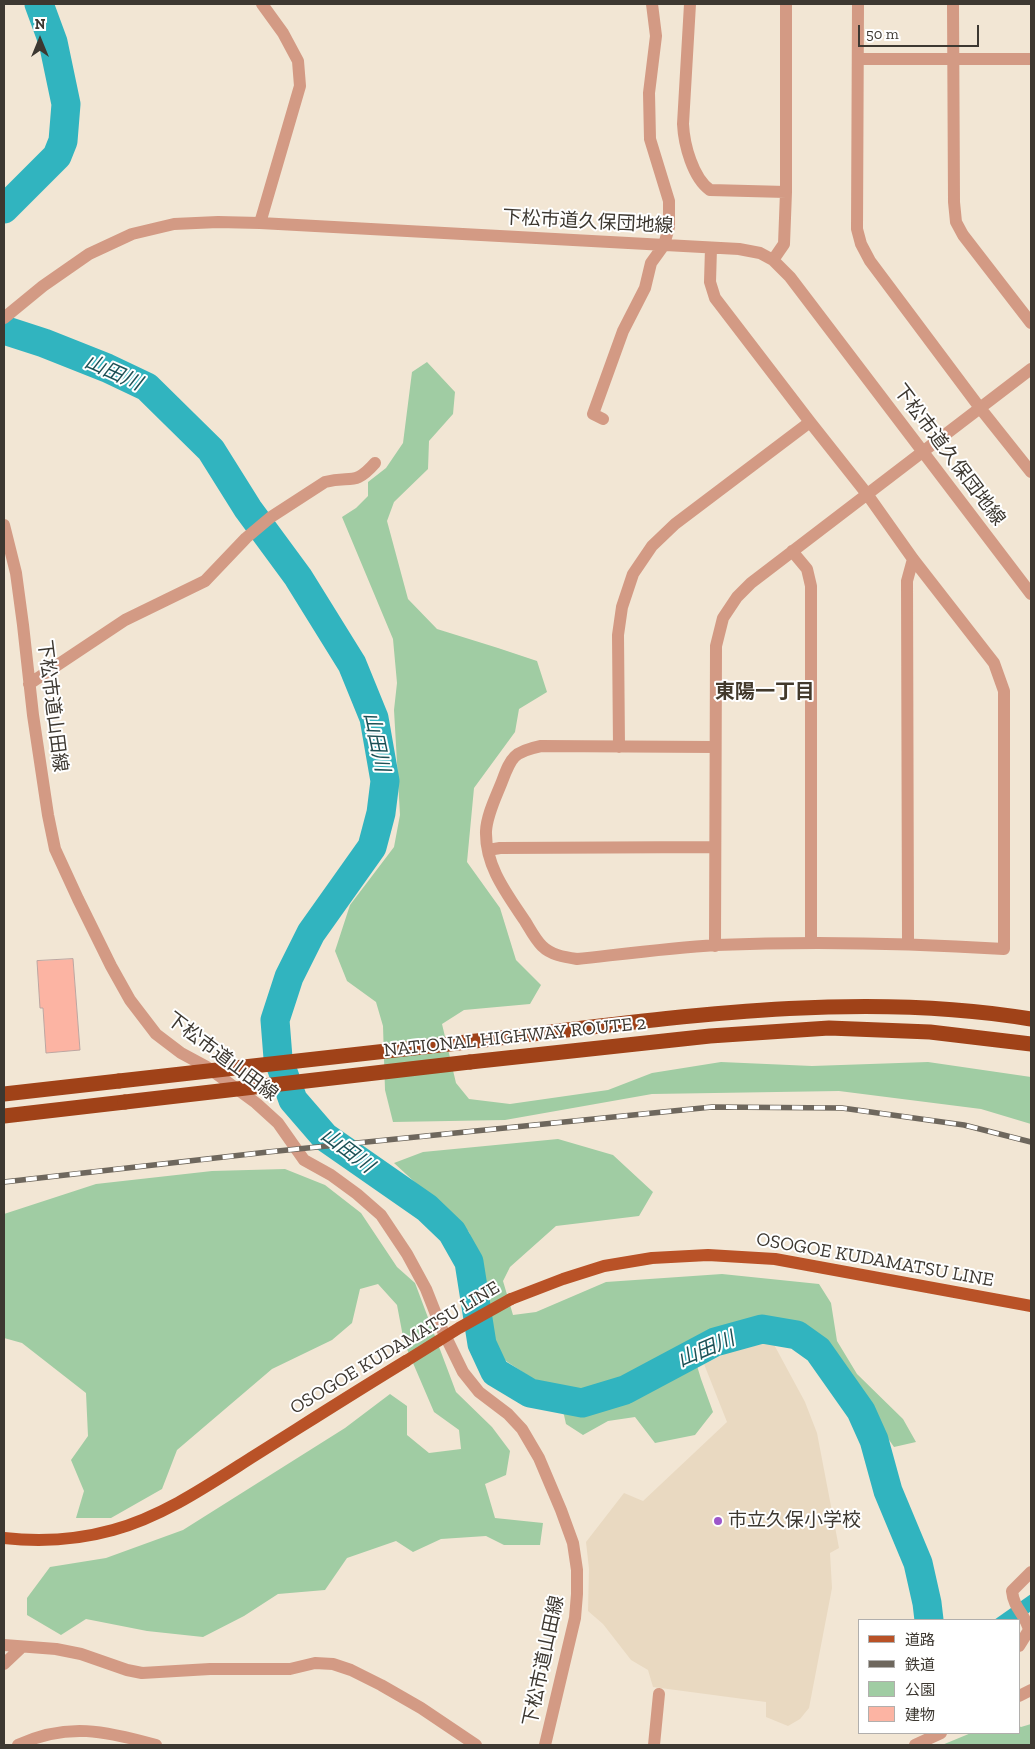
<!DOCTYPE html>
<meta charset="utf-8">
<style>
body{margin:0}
#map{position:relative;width:1035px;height:1749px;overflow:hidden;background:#f2e6d4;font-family:"Zilla Slab","Noto Sans JP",serif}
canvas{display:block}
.frame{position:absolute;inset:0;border:5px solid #3d3831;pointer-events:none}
.legend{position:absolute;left:858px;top:1619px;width:162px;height:115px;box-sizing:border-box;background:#fff;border:1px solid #b1afad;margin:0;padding:6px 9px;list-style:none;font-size:15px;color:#3d3831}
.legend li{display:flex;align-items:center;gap:10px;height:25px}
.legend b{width:25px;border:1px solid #b1afad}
.north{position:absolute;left:15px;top:15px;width:50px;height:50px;-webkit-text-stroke:4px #fff;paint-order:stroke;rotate:0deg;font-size:14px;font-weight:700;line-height:20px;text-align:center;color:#3d3831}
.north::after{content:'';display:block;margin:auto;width:18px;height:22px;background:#3d3831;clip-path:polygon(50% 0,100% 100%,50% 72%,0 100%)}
.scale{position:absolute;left:858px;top:25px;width:121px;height:22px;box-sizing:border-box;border:2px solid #3d3831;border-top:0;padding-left:6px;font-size:15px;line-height:18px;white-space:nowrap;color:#3d3831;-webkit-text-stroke:4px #fff;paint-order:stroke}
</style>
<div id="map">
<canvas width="1035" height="1749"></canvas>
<div class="frame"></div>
<ul class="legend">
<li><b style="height:6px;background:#b95227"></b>道路</li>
<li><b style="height:6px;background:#6e675d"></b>鉄道</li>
<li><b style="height:14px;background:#a0cca3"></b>公園</li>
<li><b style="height:14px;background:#fcb4a3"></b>建物</li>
</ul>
<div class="north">N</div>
<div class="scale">50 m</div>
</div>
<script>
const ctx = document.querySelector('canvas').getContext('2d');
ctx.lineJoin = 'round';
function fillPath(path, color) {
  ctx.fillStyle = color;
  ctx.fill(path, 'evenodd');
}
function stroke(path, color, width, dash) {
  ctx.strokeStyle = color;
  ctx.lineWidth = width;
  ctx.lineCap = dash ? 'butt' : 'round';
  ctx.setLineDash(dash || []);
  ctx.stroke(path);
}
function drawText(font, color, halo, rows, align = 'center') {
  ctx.font = font + ' "Zilla Slab","Noto Sans JP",serif';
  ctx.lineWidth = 4;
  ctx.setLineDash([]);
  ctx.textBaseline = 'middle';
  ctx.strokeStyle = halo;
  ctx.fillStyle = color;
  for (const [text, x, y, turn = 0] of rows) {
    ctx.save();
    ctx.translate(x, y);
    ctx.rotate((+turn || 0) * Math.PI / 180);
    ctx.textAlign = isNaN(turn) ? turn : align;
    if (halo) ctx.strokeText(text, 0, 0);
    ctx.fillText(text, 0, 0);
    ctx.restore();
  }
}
fillPath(new Path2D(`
 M771 1339 805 1402 817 1433 839 1548 830 1553 832 1588 809 1708 800 1719 788 1726 766 1717V1702L653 1687 648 1670 631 1660 603 1624 588 1611 589 1569 586 1542 624 1493 643 1501 727 1422 704 1364 754 1340Z`), '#e9d9c1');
fillPath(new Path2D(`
 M427 362 455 392 453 414 429 441 428 469 394 502 387 521 408 599 437 629 498 648 537 661 547 692 519 709 515 732 474 788 467 862 500 908 516 960 541 985 530 1004 464 1010 442 1024 456 1083 469 1099 510 1104 608 1090 652 1073 721 1062 812 1066 928 1062 1031 1077V1124L981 1109 839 1091 652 1094 505 1120 393 1122 385 1090 383 1026 376 1002 347 981 335 951 350 905 394 847 400 815 394 710 397 683 393 639 342 517 356 508 368 496V482L386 468 403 443 412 372Z
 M558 1139 613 1155 653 1192 639 1216 556 1226 510 1267 503 1281 513 1315 536 1312 606 1282 722 1274 819 1284 831 1303 837 1341 857 1374 903 1419 916 1442 894 1447 825 1348 795 1329 752 1328 691 1346 701 1379 713 1412 695 1435 655 1443 635 1417 608 1421 583 1435 566 1424 564 1415 554 1393 500 1357 487 1331 480 1268 469 1232 394 1163 423 1152Z
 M285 1169 325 1185 361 1213 397 1267 415 1283 456 1392 492 1427 510 1451 506 1475 485 1484 495 1518 543 1523 540 1545H504L486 1536 441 1539 413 1552 396 1541 347 1558 325 1590 278 1594 244 1616 203 1637 147 1631 86 1619 61 1635 27 1615V1598L50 1567 106 1558 183 1530 345 1428 390 1394 407 1406V1435L429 1453 461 1449 459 1430 434 1412 404 1342 397 1305 378 1284 360 1289 352 1323 332 1340 272 1369 177 1450 162 1489 111 1518H76L84 1491 71 1460 88 1436 86 1393 22 1343 4 1338V1214L96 1184 212 1171Z
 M1031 1724V1745H942L971 1733H1019V1726L1021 1727Z`), '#a0cca3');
fillPath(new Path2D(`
 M1031 1594V1611L1019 1621 994 1620Z`), '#31b4bf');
stroke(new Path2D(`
 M4 209 57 156 63 141 66 104 53 42 39 4
 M4 330 44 343 107 368 147 387 211 450 248 509 298 577 352 664 374 718 385 781 381 813 372 847 311 933 289 977 275 1020 278 1058 293 1100 325 1137 427 1208 452 1232 469 1262 482 1344 495 1372 530 1393 582 1403 625 1390 715 1342 762 1329 797 1335 818 1350 861 1411 874 1440 888 1491 918 1563 927 1603 929 1620`), '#31b4bf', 29);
const building = new Path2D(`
 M73 959 80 1050 46 1053 43 1008H40L37 961Z`);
fillPath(building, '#fcb4a3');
stroke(building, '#bca6a1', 1);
stroke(new Path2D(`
 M690 4 683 124C684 145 693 178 710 190L786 192
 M858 4 857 229 861 244 870 261 980 408 1031 472
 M953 4 954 202 956 222 963 235 1031 323
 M858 59H1031
 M260 223 300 86 298 61 283 33 262 4
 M711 248 710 282 715 298 810 422 867 494 913 559 994 663 1004 691V949C908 943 812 941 716 945 670 948 623 954 577 959 564 957 551 955 542 946 535 939 530 929 525 921 507 894 485 866 486 831 487 815 495 799 501 784 511 758 512 752 541 746L715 747
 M773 260 784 244 786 192V4
 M4 318 43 286 89 254 132 234 174 224 218 222 260 223 739 249 760 253 773 260 790 277 1031 594
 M603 419 593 414 623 331 645 288 651 263 664 245 669 227V201L650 139 649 93 656 36 652 4
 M4 525 16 573 23 625 33 715 48 815 55 849 78 899 111 966 130 1000 156 1034 181 1053 207 1067 256 1103 278 1123 304 1160 331 1175 357 1194 381 1215 407 1254 426 1289 441 1327 463 1372 479 1392 508 1414 522 1429 539 1458 561 1510 573 1543 577 1570V1594L575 1618 545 1745
 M792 551 807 569 811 586V943
 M29 684 125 620 205 581 246 538 271 517 325 482C351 475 354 487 375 463
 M619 747 618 635 622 607 633 574 652 546 675 524 810 422
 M488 850 500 848 715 847
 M908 943 907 581 913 559
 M715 946 716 646 723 618 737 597 751 583 1031 369
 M4 1645 56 1649 81 1654 127 1670 142 1673 210 1669H290L315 1663 333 1664 351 1670 381 1685 421 1708 476 1745
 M1019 1646 1029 1630C1025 1613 1014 1610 1012 1591L1031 1572
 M4 1664 22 1647
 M1019 1696 1031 1690
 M18 1745C67 1722 106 1731 156 1745
 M654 1745 659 1694
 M915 1745 941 1733`), '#d39a84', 12);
stroke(new Path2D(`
 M511 1299 563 1279 604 1266 652 1258 708 1255 775 1259 1031 1306
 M4 1538C40 1542 77 1540 113 1530 164 1516 210 1484 254 1456 305 1424 355 1392 406 1361`), '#b95227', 12);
stroke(new Path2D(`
 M467 1042C650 1021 848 988 1031 1019
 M470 1062 710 1036 829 1028 930 1032 1031 1044
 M4 1094 119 1081
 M4 1116 125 1102`), '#a04218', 15);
const rail = new Path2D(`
 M4 1182 268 1152 712 1107 842 1108 964 1125 1031 1142`);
stroke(rail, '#6e675d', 5.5);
stroke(rail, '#fff', 4, [11]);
stroke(new Path2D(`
 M406 1361 459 1328 511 1299`), '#b95227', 12);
stroke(new Path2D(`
 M119 1081 467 1042
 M125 1102 470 1062`), '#a04218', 15);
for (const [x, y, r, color] of [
 [718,1521,5,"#9c56ca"]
]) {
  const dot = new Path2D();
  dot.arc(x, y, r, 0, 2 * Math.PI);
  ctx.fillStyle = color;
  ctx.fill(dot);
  stroke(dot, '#fff', 2);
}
drawText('19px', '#3d3831', '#fff', [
 ["下松市道久保団地線",588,222,3],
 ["下松市道久保団地線",949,455,53],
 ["下松市道山田線",52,706,83],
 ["NATIONAL HIGHWAY ROUTE 2",515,1037,-6],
 ["下松市道山田線",222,1057,37],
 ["OSOGOE KUDAMATSU LINE",875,1260,10],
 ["OSOGOE KUDAMATSU LINE",395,1348,-31],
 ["下松市道山田線",544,1661,-78]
]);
drawText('19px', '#3d3831', '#fff', [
 ["市立久保小学校",728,1521]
], 'left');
drawText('italic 20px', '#1c5156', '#fff', [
 ["山田川",113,373,24],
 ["山田川",376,742,78],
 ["山田川",347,1151,37],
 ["山田川",706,1350,-23]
]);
drawText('bold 20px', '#42392b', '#fff', [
 ["東陽一丁目",765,692]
]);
</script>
